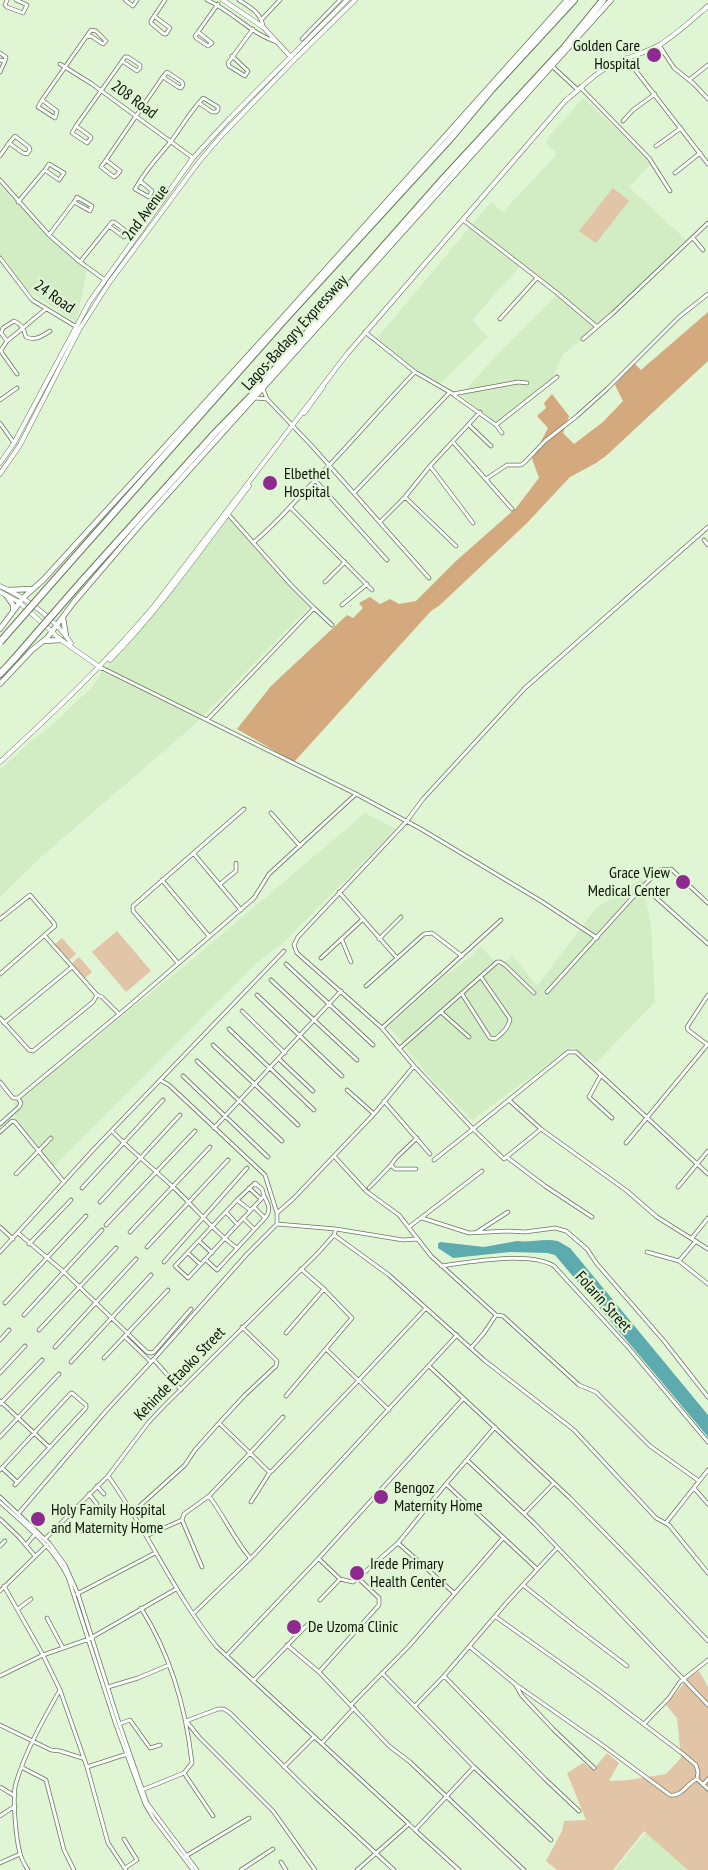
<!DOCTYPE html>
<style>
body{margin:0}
canvas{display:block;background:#dff5d4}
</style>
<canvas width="708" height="1870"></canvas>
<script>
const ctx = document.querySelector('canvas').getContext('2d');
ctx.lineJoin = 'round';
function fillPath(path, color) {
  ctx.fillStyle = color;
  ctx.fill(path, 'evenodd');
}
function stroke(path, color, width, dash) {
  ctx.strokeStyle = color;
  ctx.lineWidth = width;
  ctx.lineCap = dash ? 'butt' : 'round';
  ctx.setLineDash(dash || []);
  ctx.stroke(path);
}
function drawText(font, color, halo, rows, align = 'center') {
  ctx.font = font + ' "PT Sans Narrow",sans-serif';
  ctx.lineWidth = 4.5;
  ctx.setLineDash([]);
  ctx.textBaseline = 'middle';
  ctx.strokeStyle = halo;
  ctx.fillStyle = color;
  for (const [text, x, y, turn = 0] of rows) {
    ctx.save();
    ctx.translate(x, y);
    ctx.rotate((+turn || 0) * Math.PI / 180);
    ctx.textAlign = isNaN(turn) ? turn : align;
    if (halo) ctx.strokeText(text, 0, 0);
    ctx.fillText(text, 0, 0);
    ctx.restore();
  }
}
fillPath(new Path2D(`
 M583 98 652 163 629 187 686 240 599 327 563 354 550 384 498 426 459 393 463 392 509 342 557 294 520 266 472 320 488 337 440 384 429 380 377 338 491 202 503 212 557 154 546 143 547 139Z
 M0 187 87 271 76 322 23 287 0 254Z
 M231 515 310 606 194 725 40 858 0 897V770L30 742 52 725 93 686 102 672 130 643 188 572Z
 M365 813 396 829 283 943 254 965 52 1169 14 1121 17 1108 13 1104 192 960Z
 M642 878 651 927 655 1002 596 1063 572 1047 472 1120 427 1074 389 1026 446 975 473 955 480 946 500 967 512 955 537 986 595 909Z
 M646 1832 690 1870H615Z`), '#d2ecc4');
fillPath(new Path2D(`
 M613 188 629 201 596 243 579 231Z
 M117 931 151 971 126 992 92 952Z
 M62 938 76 954 69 960 55 944Z
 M79 957 92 972 85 978 72 963Z
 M699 1671 708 1687V1870H688L644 1831 613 1870H557L546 1861 562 1831 564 1821 586 1820 567 1773 583 1763 593 1770 607 1753 619 1763 609 1781 629 1780 666 1774 681 1758 677 1718 666 1705 690 1676Z`), '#e2c4a6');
fillPath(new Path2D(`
 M708 312V361L607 455 596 463 570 477 527 523 440 605 431 611 294 762 237 729 271 686 347 615 353 618 363 608 359 603 370 597 380 604 390 599 399 604 416 601 456 561 516 508 539 478 532 459 548 428 537 416 546 408 544 403 552 394 569 416 563 433 574 444 603 422 623 401 615 385 634 363 641 370Z`), '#d3a97d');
fillPath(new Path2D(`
 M517 1241C530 1243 545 1238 557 1241 561 1242 566 1246 570 1248L708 1415V1437L555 1255 547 1253 510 1252 453 1258 438 1248V1244L440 1242 484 1247Z`), '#5daaaf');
const minor = new Path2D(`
 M7 0 5 5 7 7 23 13 27 5 16 0
 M125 0 133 6 137 0
 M207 0C232 11 251 34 277 42
 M239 0C250 7 261 13 263 26
 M154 16 170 28 166 34H164L151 23V21L165 0
 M262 19 280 0
 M198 32 195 36 196 38 208 46 212 43
 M302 39 340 0
 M212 43 198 32 218 4
 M659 45 674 68 694 84 708 99
 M0 53 6 57 5 61 0 60
 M232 56 248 71 245 76 229 66 228 63 253 29
 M626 58 708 164
 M60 64 92 84 193 158
 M553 67 578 90
 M0 72 5 61
 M689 80 708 65
 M580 87 649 158 670 191
 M42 100 91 30 96 31 106 41 103 44 91 36 86 37
 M42 100 57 111 55 118 38 107Z
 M623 121 633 110 655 94
 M76 126 118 67 125 57H128L140 65V68L137 71 122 61
 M76 126 90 136 91 138 87 143 72 133Z
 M15 136 29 147 30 150 27 154 23 153 9 143Z
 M656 146 681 128
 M0 156 9 143
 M106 160 162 78 167 72 182 82 183 85 181 88 178 87 163 77
 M106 160 120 171 116 176 114 177 101 167Z
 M49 164 64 173 59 180 45 170Z
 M675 173 700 153
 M0 180 49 235 80 262 105 280
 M140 181C149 166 161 154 172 140 182 126 191 111 203 98L218 107V110L216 112H212L199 103
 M140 181 152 191 149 197 135 189Z
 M77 197 92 206 90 211 74 202Z
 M18 202 44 171
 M463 220 557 293 597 327
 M112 222H114L127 232 124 237 109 226Z
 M49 235 74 202
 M693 238 703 250
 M0 258 32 300 75 326
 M80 262 109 226
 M46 309C33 319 20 331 7 341L1 333 3 328 14 321C22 324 24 330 26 337 36 341 42 336 50 331
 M500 319 537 278
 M365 332 415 372 453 394 518 382 527 383
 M583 339 612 314 708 223
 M7 341 1 350 2 353 17 374
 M263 389 267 399 312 446 429 578
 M454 395 496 425 502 433
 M255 398 267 399
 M0 400 17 388
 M0 423 14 443
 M469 425 491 446
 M496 425 557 377
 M453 442 512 509
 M430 466 473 523
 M486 479 507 465H521L525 462 545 441 577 416 607 389 679 317 708 294
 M315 480 387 560
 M354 493 450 392
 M405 497 456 546
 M290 507 372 590
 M380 522 405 497 430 466 480 412
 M708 527 525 688 423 799 406 822 298 937 294 945 297 953 382 1028 414 1066 473 1129 568 1052H576L708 1174
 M704 540 708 545
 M254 542C277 523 295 501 315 480 350 445 381 407 415 372
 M325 582 345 562
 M342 605 367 584
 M314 608 332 625
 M102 668 356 794 421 829 541 901 597 938
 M207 720 314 608 291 585 227 513
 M271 813 300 846
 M194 854 241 910
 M162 880 209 936
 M220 884 236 871V863
 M643 886 708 944
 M339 892 397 958
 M0 919 30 895 54 923 55 926 0 974
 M45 936 97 995 102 997 119 1014
 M379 939 401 917
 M342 940 351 962
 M321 958 362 920
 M178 963 133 911V906L244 809
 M286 964 373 1045
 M271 980 357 1060
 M366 986 424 934 432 933 462 956
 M547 992 643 886 660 870 671 869 708 903
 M462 994 490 1038 495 1039C502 1034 509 1028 510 1019L481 977
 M257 995 342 1076
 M708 995 687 1027 688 1030 708 1045
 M242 1011 285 1053
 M441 1012 469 1037
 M0 1018 29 1050 33 1051 93 1002 97 995
 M4 1023 72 967
 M382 1028 501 920
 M229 1029 314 1110
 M213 1045 298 1125
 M400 1048 497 962H500L505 965 534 993
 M279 1059 313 1091
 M197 1061 282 1141
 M601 1075 589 1097 612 1118
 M183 1076 268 1157
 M160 1080 169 1085 265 1175 277 1213V1224
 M0 1082 13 1098H18
 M347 1090 374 1114
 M18 1098 129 1006 254 898 269 874 356 794
 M384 1101 430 1154
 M510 1101 541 1129 627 1191 657 1217 708 1249
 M0 1124 19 1107 21 1103 18 1098
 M214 1128 341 991
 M112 1131C131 1151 153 1168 173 1187 195 1207 213 1231 237 1248
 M0 1132 12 1121 15 1122 64 1182
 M626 1143 708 1044
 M334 1156 366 1191 399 1215 431 1256 496 1315 503 1316 579 1385 596 1392 650 1446 699 1481
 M508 1158 545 1186 592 1217
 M434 1160 473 1129 504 1159 541 1129
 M416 1169H395L391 1165 396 1158 417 1138
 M16 1174 51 1138
 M255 1183 262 1189 264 1196 188 1278 175 1266 237 1200Z
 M678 1187 708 1151
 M82 1188 163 1100
 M249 1188 261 1199
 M369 1188 391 1165
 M237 1200 250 1210
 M100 1202 180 1115
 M254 1207 265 1218
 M226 1212 237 1224
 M277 1213 293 1199 374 1114 414 1066
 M243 1218 254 1229
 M422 1218 469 1233 508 1231 525 1232 555 1228 566 1231 587 1249 597 1264 664 1341 708 1397
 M106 1225 195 1131
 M0 1227 13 1239
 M409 1227 482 1171
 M130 1232 210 1147
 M477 1232 508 1212
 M18 1233 64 1272 147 1352 151 1353 154 1352 191 1309
 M334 1235 389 1275 484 1360 574 1430 656 1518 669 1525 708 1573
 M692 1238 708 1218
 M199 1241 212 1253
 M29 1244 71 1200
 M147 1247 228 1160
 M0 1252 93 1150 284 951
 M647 1252 679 1261 696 1241
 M188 1253 200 1264
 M206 1260 217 1270 265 1218C272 1210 268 1204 264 1196
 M679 1261 708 1284
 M164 1262 247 1168
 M441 1266C470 1262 529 1251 554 1266L628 1347 708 1442
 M5 1303 86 1216
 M24 1315 102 1230
 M39 1330 116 1248
 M286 1333 324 1289
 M125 1337 151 1362
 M0 1340 9 1330
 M55 1347 136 1259
 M471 1348 484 1333 496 1315
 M327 1350 389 1410
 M104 1358 168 1290
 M154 1360 181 1390
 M71 1362 151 1275
 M429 1366 569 1497 636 1565 708 1641
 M0 1373 25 1346
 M286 1396 352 1318 324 1289 301 1269
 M0 1401 49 1447
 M0 1404 42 1360
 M283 1417 250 1453 269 1472 272 1471 358 1381 426 1308
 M0 1437 59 1374
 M467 1460 535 1524 708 1705
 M2 1468 17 1482
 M0 1470 71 1393H72L86 1405V1408L15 1485
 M108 1476C148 1531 174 1594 217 1647L409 1824
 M446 1484 537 1569
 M97 1486 104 1494
 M694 1488 708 1504
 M89 1494 97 1504
 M209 1496C224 1516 234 1539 250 1558
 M0 1497 49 1543 65 1565 78 1594 119 1723 147 1803 197 1870
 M0 1502C27 1527 51 1544 68 1577L116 1725 145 1804 154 1819 193 1870
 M251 1502 270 1472
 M133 1512 185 1465 195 1450 219 1423 245 1395 276 1366 277 1361 242 1327
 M18 1514 106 1411 153 1360 247 1254 277 1224 336 1229 403 1240 418 1239
 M524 1514 554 1483
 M0 1519 19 1537 35 1556
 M182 1520 202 1567
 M666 1523 708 1470
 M146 1536 182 1520 184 1514 209 1496 250 1453 219 1423
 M45 1539 108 1476 148 1423 163 1407 318 1253 334 1235 336 1229
 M398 1543 454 1593
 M26 1545 36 1533
 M0 1546 5 1541
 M319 1559 340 1579 353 1582 358 1578 398 1543 446 1484 495 1427
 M523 1585 577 1628 627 1666
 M4 1586 43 1655 60 1690 87 1767 108 1843 126 1870
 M0 1591 47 1545
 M77 1594 155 1553
 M320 1600 340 1579
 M141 1608C170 1654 186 1709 192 1763L184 1773 142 1790
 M18 1609 31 1599
 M193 1614 254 1555 457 1335
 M496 1617 600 1691 683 1754 696 1765 698 1772 697 1779 708 1789
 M47 1618 63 1648
 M287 1645 319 1672 389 1746 410 1762 524 1870
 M470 1647 515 1684 522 1696 553 1729 594 1768
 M227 1655 319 1558 463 1399
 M319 1672 379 1605V1598L358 1578
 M382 1673 474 1767 551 1840
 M0 1676 43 1655 89 1639 176 1589
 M444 1676 545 1779 579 1811
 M253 1681 310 1622
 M515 1684 605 1747 670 1795C682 1797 687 1783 697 1779
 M108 1687 138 1678 169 1665
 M351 1705 409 1646 503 1538
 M415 1706 444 1676 508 1601 557 1548
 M186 1721 218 1709H224L230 1713 313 1795 394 1870
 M187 1722 199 1737 273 1811 315 1870
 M119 1724 130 1720 150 1748 160 1745
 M644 1724 669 1698 680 1682 708 1660
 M0 1725 51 1750 60 1751 82 1758
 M322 1743 354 1708
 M87 1767 127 1754
 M284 1767 314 1737
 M23 1768 46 1780 64 1850 74 1870
 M184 1773 213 1816
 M703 1785 708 1779
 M0 1787 15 1796
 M0 1816 15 1806
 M415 1830 459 1870
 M124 1839 137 1860 125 1868
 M186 1856 249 1818
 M281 1862 286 1870
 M0 1863 20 1854
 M28 1870C25 1865 21 1859 20 1853 16 1840 12 1796 16 1783 25 1752 44 1718 60 1690
 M241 1870 273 1849
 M357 1870 409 1824 415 1830 474 1767`);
const tertiary = new Path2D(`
 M223 0 263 27 291 57
 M0 463 14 443 90 301 193 158 228 120 347 0
 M0 474 20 445 79 330 109 283 198 163 221 136 294 60 355 0`);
const secondary = new Path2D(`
 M304 413 323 387
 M0 586C25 597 56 620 71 643
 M0 592 19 602 61 640 101 668
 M110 660C162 607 204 545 249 486
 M0 762C54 712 107 662 154 606L347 354 566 100C580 90 590 77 606 68 623 58 644 54 661 44 678 33 693 19 708 6`);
const primary = new Path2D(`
 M8 590 31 589
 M6 595 13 605V610
 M63 618 66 636
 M0 629 23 598 43 580 276 325 567 0
 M44 641 61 640
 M0 684 32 650 47 638 74 602 139 526 611 0`);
const motorway = new Path2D(`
 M65 568 286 318 450 139 491 90 574 0
 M81 582 215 433 253 394 443 179 564 48 603 0
 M0 674 14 659`);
stroke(minor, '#66795c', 4.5);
stroke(tertiary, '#66795c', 5);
stroke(secondary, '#66795c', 5);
stroke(primary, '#66795c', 6);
stroke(motorway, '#66795c', 8);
stroke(minor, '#fff', 3);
stroke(tertiary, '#fff', 4);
stroke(secondary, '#fff', 4);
stroke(primary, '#fff', 4.5);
stroke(motorway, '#fff', 6);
const motorwayBridge = new Path2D(`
 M0 642 65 568
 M14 659 81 582`);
stroke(motorwayBridge, '#66795c', 8, []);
stroke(motorwayBridge, '#fff', 6);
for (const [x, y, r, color] of [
 [654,55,8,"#8e2990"],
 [270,483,8,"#8e2990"],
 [683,882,8,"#8e2990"],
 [381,1497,8,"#8e2990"],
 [38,1519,8,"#8e2990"],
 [357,1573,8,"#8e2990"],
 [294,1627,8,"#8e2990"]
]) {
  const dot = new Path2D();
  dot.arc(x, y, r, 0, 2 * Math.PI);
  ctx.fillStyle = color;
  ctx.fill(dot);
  stroke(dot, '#dff5d4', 2);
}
drawText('16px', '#0b1207', '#dff5d4', [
 ["Golden Care",640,46,"right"],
 ["Hospital",640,64,"right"],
 ["Elbethel",284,474],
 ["Hospital",284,492],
 ["Grace View",670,873,"right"],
 ["Medical Center",670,891,"right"],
 ["Bengoz",394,1488],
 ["Maternity Home",394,1506],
 ["Holy Family Hospital",51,1510],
 ["and Maternity Home",51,1528],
 ["Irede Primary",370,1564],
 ["Health Center",370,1582],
 ["De Uzoma Clinic",308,1627]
], 'left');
drawText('16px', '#0b1207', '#dff5d4', [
 ["208 Road",134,100,36],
 ["2nd Avenue",146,213,-53],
 ["24 Road",54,297,35],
 ["Lagos-Badagry Expressway",295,333,-48],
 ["Folarin Street",603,1302,48],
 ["Kehinde Etaoko Street",180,1374,-46]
]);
</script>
